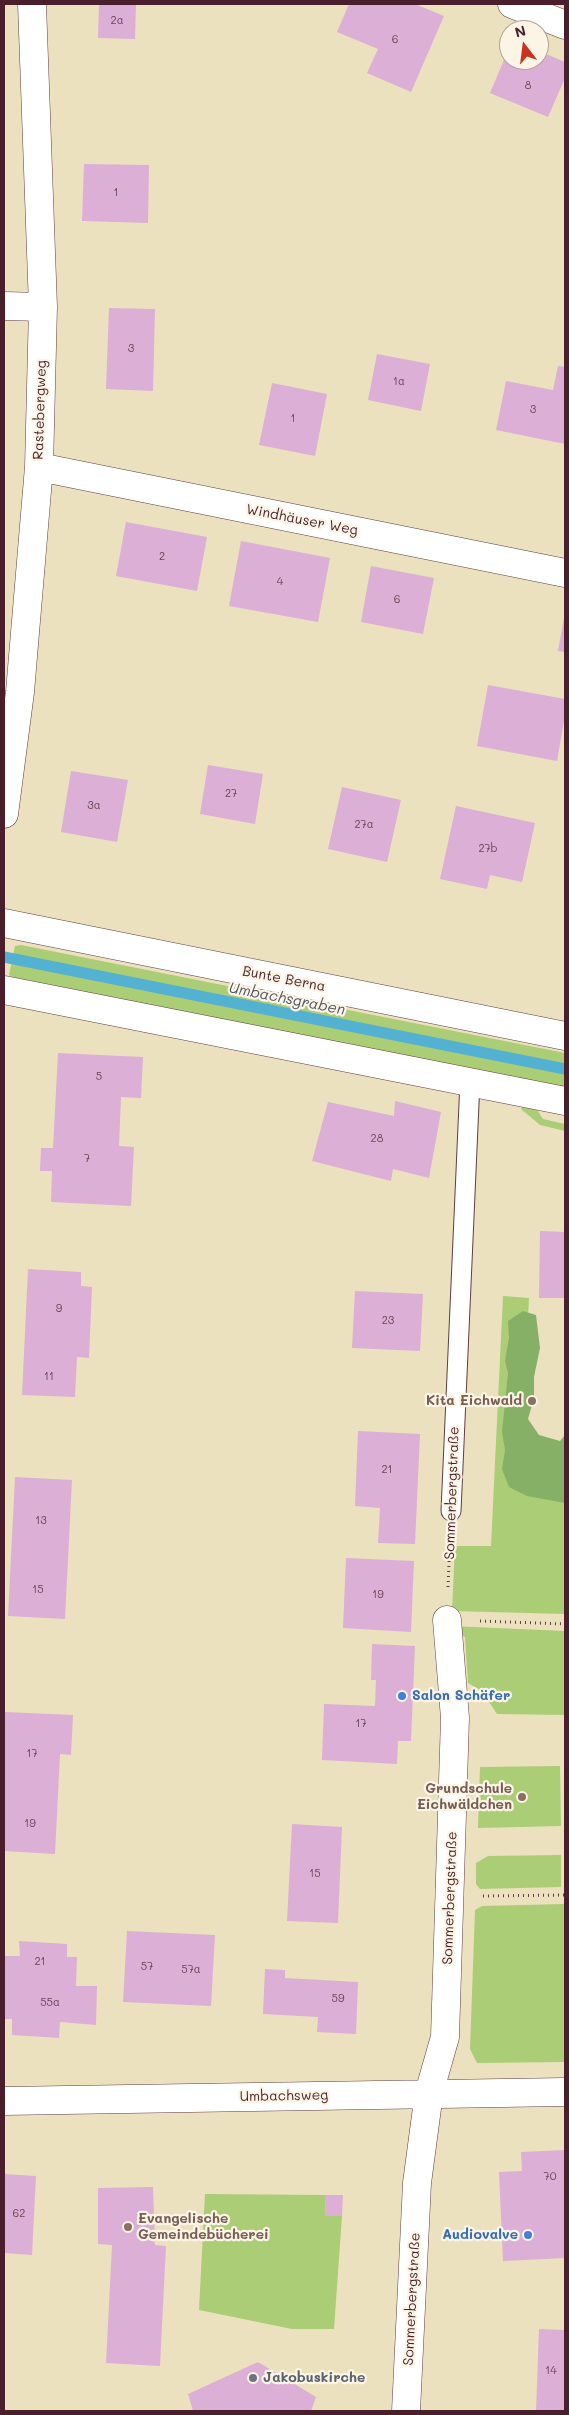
<!DOCTYPE html>
<meta charset="utf-8">
<style>
body{margin:0}
#map{position:relative;width:569px;height:2415px;overflow:hidden;background:#ece1be;font-family:Mali,sans-serif}
canvas{display:block}
.frame{position:absolute;inset:0;border:5px solid #4a1f2b;pointer-events:none}
.north{position:absolute;left:499px;top:20px;width:50px;height:50px;box-sizing:border-box;background:#fcf5e5;border:1px solid #b59f9b;border-radius:50%;rotate:345deg;font-size:14px;font-weight:700;line-height:20px;text-align:center;color:#4a1f2b}
.north::after{content:'';display:block;margin:auto;width:18px;height:22px;background:#c8321e;clip-path:polygon(50% 0,100% 100%,50% 72%,0 100%)}
</style>
<div id="map">
<canvas width="569" height="2415"></canvas>
<div class="frame"></div>
<div class="north">N</div>
</div>
<script>
const ctx = document.querySelector('canvas').getContext('2d');
ctx.lineJoin = 'round';
function fillPath(path, color) {
  ctx.fillStyle = color;
  ctx.fill(path, 'evenodd');
}
function stroke(path, color, width, dash) {
  ctx.strokeStyle = color;
  ctx.lineWidth = width;
  ctx.lineCap = dash ? 'butt' : 'round';
  ctx.setLineDash(dash || []);
  ctx.stroke(path);
}
function drawText(font, color, halo, rows, align = 'center') {
  ctx.font = font + ' Mali,sans-serif';
  ctx.lineWidth = 4.5;
  ctx.setLineDash([]);
  ctx.textBaseline = 'middle';
  ctx.strokeStyle = halo;
  ctx.fillStyle = color;
  for (const [text, x, y, turn = 0] of rows) {
    ctx.save();
    ctx.translate(x, y);
    ctx.rotate((+turn || 0) * Math.PI / 180);
    ctx.textAlign = isNaN(turn) ? turn : align;
    if (halo) ctx.strokeText(text, 0, 0);
    ctx.fillText(text, 0, 0);
    ctx.restore();
  }
}
fillPath(new Path2D(`
 M21 945 565 1053V1089L13 977 9 975 15 946Z
 M522 1107 537 1110 543 1119 565 1124V1131L540 1125 521 1109Z
 M503 1296 529 1298 521 1445 565 1447V1614L452 1611 455 1546H491Z
 M451 1626 565 1631V1715L497 1714 482 1691 468 1683 465 1637 452 1632Z
 M560 1766 561 1826 478 1828 480 1767Z
 M561 1855V1887L480 1889 476 1884V1863L488 1856Z
 M565 1904V2062L477 2063 470 2049 475 1910 482 1906Z
 M205 2194 326 2195 325 2216H342L334 2329H292L199 2310Z`), '#aacd76');
fillPath(new Path2D(`
 M523 1311 536 1315 540 1348 534 1377V1398L528 1419 539 1435 560 1441 565 1435V1503L527 1496 509 1487 502 1469 505 1450 502 1432 508 1373 505 1361 509 1338 508 1321Z`), '#87b067');
stroke(new Path2D(`
 M4 957 565 1069`), '#53b1d2', 11);
fillPath(new Path2D(`
 M99 4H136L135 39 98 38Z
 M349 4H415L444 16 411 92 367 73 378 49 337 32Z
 M509 48V60H539V51L565 62V78L548 117 490 93Z
 M84 164 149 165 148 223 82 221Z
 M109 308 155 309 153 391 106 389Z
 M377 354 430 364 421 411 368 400Z
 M558 366 565 367V444L496 430 506 381 553 390Z
 M272 383 327 394 315 456 259 445Z
 M126 522 207 537 197 591 116 576Z
 M241 541 330 558 318 622 229 606Z
 M371 566 434 578 423 634 361 622Z
 M564 618H565V652L558 651Z
 M488 685 565 699V715L557 761 477 746Z
 M208 765 263 774 255 824 200 814Z
 M71 771 128 780 117 842 61 832Z
 M342 787 401 800 387 862 328 849Z
 M456 806 535 823 522 882 490 875 487 889 440 879Z
 M58 1053 143 1057 141 1098 121 1097 119 1146 134 1147 131 1206 51 1202 52 1171H40L41 1148H53Z
 M395 1101 441 1112 429 1178 393 1169 391 1181 312 1161 328 1102 394 1116Z
 M540 1231 565 1232V1298H539Z
 M28 1269 81 1272V1286L92 1287 89 1358 77 1357 75 1397 22 1395Z
 M355 1291 423 1294 420 1351 352 1348Z
 M358 1431 420 1434 415 1544 378 1543 380 1508 355 1506Z
 M15 1477 72 1480 65 1619 8 1616Z
 M346 1558 414 1561 411 1632 343 1628Z
 M372 1644 415 1646 411 1741H398L397 1764 322 1760 324 1704 375 1706 376 1680H371Z
 M5 1712 73 1715 71 1755 60 1754 55 1854 4 1851Z
 M292 1824 342 1827 338 1923 287 1921Z
 M127 1931 215 1935 211 2006 123 2002Z
 M19 1941 67 1944V1957H77L76 1986H97L96 2025 60 2022 59 2038 12 2035V2019H4V1956H20Z
 M265 1969 285 1970V1978L358 1982 356 2034 317 2032 318 2017 263 2014Z
 M565 2150V2258L503 2261 499 2172 522 2171 521 2152Z
 M4 2174 36 2176 32 2255 4 2253Z
 M153 2187 155 2245 166 2246 160 2366 106 2363 112 2245 98 2244V2188Z
 M326 2195H343L342 2216H325Z
 M539 2329 565 2330V2411H536Z
 M258 2362 316 2397 311 2411H193L188 2394Z`), '#dbafd6');
const lane = new Path2D(`
 M451 1511 470 1081`);
const street = new Path2D(`
 M512 4 565 25
 M4 306 43 307
 M39 467 565 573
 M4 814 20 692 39 467 43 307 32 4
 M4 923 565 1036
 M4 990 565 1101
 M4 2101 565 2092
 M406 2411 417 2183 429 2093 445 2037 455 1718 447 1620`);
stroke(lane, '#623c41', 21);
stroke(street, '#623c41', 29);
stroke(new Path2D(`
 M448 1587 450 1539
 M480 1621 565 1624
 M483 1896 565 1895`), '#623c41', 3, [1, 4]);
stroke(lane, '#fff', 19);
stroke(street, '#fff', 28);
for (const [x, y, r, color] of [
 [532,1401,5,"#8d6e63"],
 [402,1696,5,"#3f7fe0"],
 [522,1797,5,"#8d6e63"],
 [128,2227,5,"#8d6e63"],
 [528,2235,5,"#3f7fe0"],
 [253,2378,5,"#6b7280"]
]) {
  const dot = new Path2D();
  dot.arc(x, y, r, 0, 2 * Math.PI);
  ctx.fillStyle = color;
  ctx.fill(dot);
  stroke(dot, '#fcf5e5', 2);
}
drawText('11px', '#6e4356', null, [
 ["2a",117,21],
 ["6",395,40],
 ["8",528,86],
 ["1",116,193],
 ["3",131,349],
 ["1a",399,382],
 ["3",533,410],
 ["1",293,419],
 ["2",162,557],
 ["4",280,582],
 ["6",397,600],
 ["27",231,794],
 ["3a",94,806],
 ["27a",364,825],
 ["27b",488,849],
 ["5",99,1077],
 ["28",377,1139],
 ["7",87,1159],
 ["9",59,1309],
 ["23",388,1321],
 ["11",49,1377],
 ["21",387,1470],
 ["13",41,1521],
 ["15",38,1590],
 ["19",378,1595],
 ["17",361,1724],
 ["17",32,1754],
 ["19",30,1824],
 ["15",315,1874],
 ["21",40,1962],
 ["57",147,1967],
 ["57a",191,1970],
 ["59",338,1999],
 ["55a",50,2003],
 ["70",550,2177],
 ["62",19,2214],
 ["14",551,2371]
]);
drawText('14px', '#4a1f2b', '#fcf5e5', [
 ["Rastebergweg",40,410,-88],
 ["Windhäuser Weg",302,520,11],
 ["Bunte Berna",284,979,11],
 ["Sommerbergstraße",452,1493,-88],
 ["Sommerbergstraße",450,1898,-88],
 ["Umbachsweg",284,2096,-1],
 ["Sommerbergstraße",412,2299,-87]
]);
drawText('bold 14px', '#785e54', '#fcf5e5', [
 ["Kita Eichwald",522,1401],
 ["Grundschule",512,1789],
 ["Eichwäldchen",512,1805],
 ["Evangelische",138,2219,"left"],
 ["Gemeindebücherei",138,2235,"left"]
], 'right');
drawText('bold 14px', '#366cbe', '#fcf5e5', [
 ["Salon Schäfer",412,1696],
 ["Audiovalve",518,2235,"right"]
], 'left');
drawText('bold 14px', '#5b616d', '#fcf5e5', [
 ["Jakobuskirche",263,2378]
], 'left');
drawText('italic 15px', '#4d5265', '#fcf5e5', [
 ["Umbachsgraben",287,999,11]
]);
</script>
